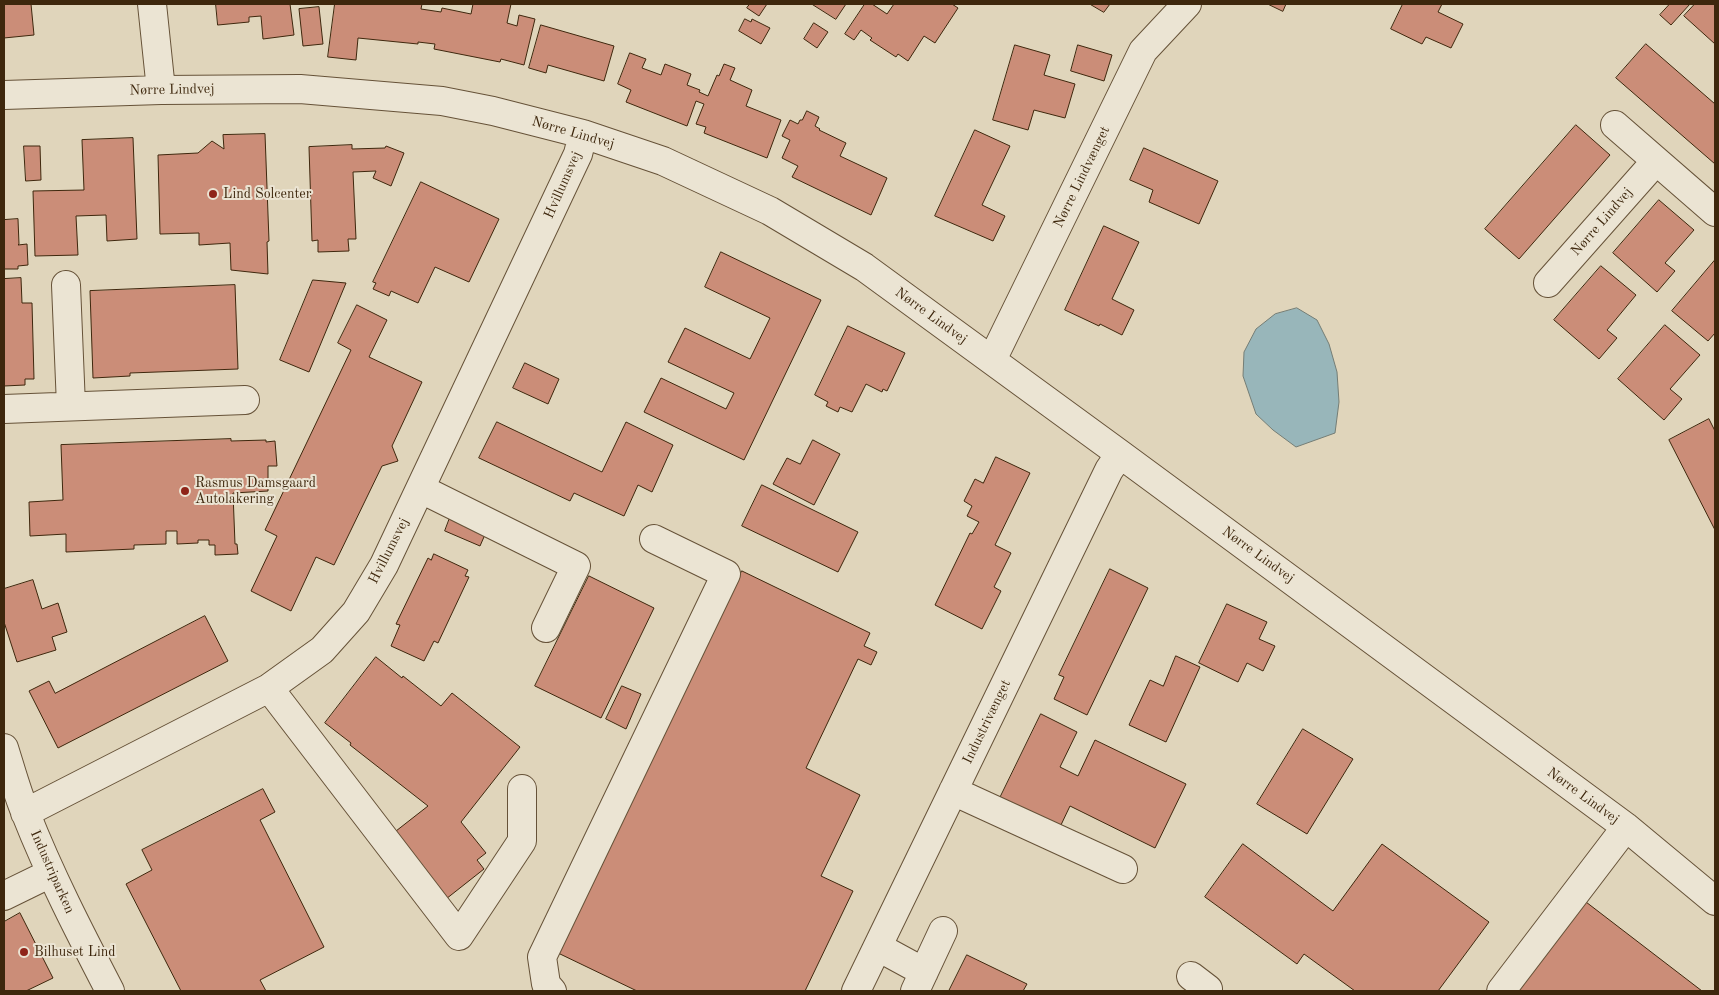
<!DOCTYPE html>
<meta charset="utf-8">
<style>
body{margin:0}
#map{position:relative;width:1719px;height:995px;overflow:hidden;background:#e0d5bb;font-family:"Old Standard TT",serif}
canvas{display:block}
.frame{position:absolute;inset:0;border:5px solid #3e270d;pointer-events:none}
</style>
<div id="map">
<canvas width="1719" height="995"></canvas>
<div class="frame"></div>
</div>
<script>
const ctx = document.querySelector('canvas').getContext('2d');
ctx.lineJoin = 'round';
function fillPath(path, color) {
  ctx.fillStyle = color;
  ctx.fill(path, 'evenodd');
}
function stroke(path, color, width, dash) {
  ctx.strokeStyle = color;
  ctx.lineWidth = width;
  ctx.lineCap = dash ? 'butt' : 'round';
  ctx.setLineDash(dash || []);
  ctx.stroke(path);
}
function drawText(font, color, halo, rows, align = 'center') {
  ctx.font = font + ' "Old Standard TT",serif';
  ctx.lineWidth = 4;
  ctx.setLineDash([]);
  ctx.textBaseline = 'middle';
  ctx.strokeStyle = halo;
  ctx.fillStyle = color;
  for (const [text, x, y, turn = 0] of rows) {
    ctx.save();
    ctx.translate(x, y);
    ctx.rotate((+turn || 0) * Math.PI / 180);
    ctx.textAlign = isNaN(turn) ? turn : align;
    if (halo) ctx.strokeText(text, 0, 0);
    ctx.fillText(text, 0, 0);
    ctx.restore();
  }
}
const water = new Path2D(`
 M1297 308 1317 320 1329 344 1337 372 1339 402 1335 433 1296 447 1273 430 1256 414 1243 376 1244 352 1256 329 1275 314Z`);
fillPath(water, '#98b6ba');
stroke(water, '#747d75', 1);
const building = new Path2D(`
 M4 4H31L34 35 4 38Z
 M216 4H290L294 35 263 39 261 16 249 17V22L218 25Z
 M335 4H422L421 9 441 12 442 8 471 14 473 4H511L507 23 517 26 519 15 535 19 524 65 501 59 500 62 434 49 435 44 418 42V44L358 38 356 60 328 57Z
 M750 4H767L759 16 747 8Z
 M812 4H846L836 19Z
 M865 4H872L887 14 894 4H952L958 8 935 43 924 36 908 61 898 54 896 57 870 40 872 38 861 30 854 40 845 34Z
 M1090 4H1110L1104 12Z
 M1268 4H1286L1283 11Z
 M1403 4H1442L1438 12 1463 24 1451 48 1426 37 1422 44 1391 29Z
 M1670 4H1690L1671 25 1660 15Z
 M1695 4H1715V44L1684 16Z
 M319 7 323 44 303 46 299 9Z
 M745 19 751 22 752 19 770 28 761 44 739 31Z
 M814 23 828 32 817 48 804 39Z
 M541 25 614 46 604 81 548 65 546 73 529 68Z
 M1646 44 1715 104V164L1616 78Z
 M1015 45 1050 55 1044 75 1075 84 1065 118 1034 110 1028 130 993 120Z
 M1078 45 1112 55 1104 81 1071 71Z
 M630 53 646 59 642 68 661 75 665 64 691 74 687 85 700 90 699 92 708 96 717 75 719 76 724 64 735 68 730 80 752 90 746 106 781 120 767 158 704 133 706 127 696 124 704 104 696 101 687 126 626 102 631 90 618 84Z
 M807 111 819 117 815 126 820 129 819 130 846 143 840 156 887 178 871 215 792 177 798 166 782 158 790 140 782 136 790 120 798 124 800 120H802Z
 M1576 125 1610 155 1519 259 1485 229Z
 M975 130 1010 146 982 205 1005 216 993 241 935 216Z
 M265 134 269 241 267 242 268 274 231 270 230 243 199 245V233L160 234 158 155 198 153 212 141 224 149 223 135Z
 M133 138 137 239 107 241 106 215 76 216 78 255 35 256 33 191 84 190 82 140Z
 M352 145V149L385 148 386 146 404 153 391 186 373 178 376 171 353 172 356 239H348L349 251 318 252V240L312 241 309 147Z
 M24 146H40L41 180 26 181Z
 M1144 148 1218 181 1199 224 1149 202 1153 190 1130 180Z
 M421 182 499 219 469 282 435 267 418 303 391 291 389 296 373 289 376 283 373 282Z
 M1659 200 1694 230 1665 263 1675 271 1657 292 1613 253Z
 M18 219 19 244 18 245 27 244 28 265 18 266V269H4V220Z
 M1104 226 1139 242 1112 299 1134 310 1122 335 1100 324 1099 326 1065 310Z
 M721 252 821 300 744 460 644 412 661 378 726 409 734 393 668 362 685 328 750 359 770 318 705 287Z
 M1715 260V333L1708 341 1672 311Z
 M1601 266 1636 295 1607 330 1617 338 1599 359 1554 320Z
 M21 278 22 303H32L34 379H25V385L4 386V279Z
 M313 280 346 283 309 372 280 360Z
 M235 285 238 369 130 373V376L93 378 90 291Z
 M357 305 387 320 369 357 422 382 392 446 398 461 382 466 334 565 316 557 291 611 251 591 277 536 265 530 351 350 338 343Z
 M1665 325 1700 355 1670 389 1682 399 1664 420 1618 379Z
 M848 326 905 353 887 391 883 389 882 392 866 384 852 412 840 407 838 412 826 406 828 402 815 395Z
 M525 363 559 379 548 404 513 388Z
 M1709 419 1715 431V530L1669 440Z
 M497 422 602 472 626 422 673 445 652 492 638 485 624 516 574 493 570 501 479 458Z
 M231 439V441L266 440V442L275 441 277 466H268V491L233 493 235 544H237L238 554 215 555V545H209V540H198V543L177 544V531H166V544L134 545V549L66 552V534L30 536 29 502 63 500 61 445Z
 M813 440 840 454 814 505 773 484 787 458 800 464Z
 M996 457 1030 473 995 545 1011 553 994 587 1001 591 982 629 935 605 970 533 972 534 979 522 967 516 972 506 964 501 975 479 983 483Z
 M762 485 858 532 838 572 742 526Z
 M451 515 487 530 480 546 445 531Z
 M434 554 468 570 465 576 469 577 438 643 434 641 424 661 391 646 400 625 396 624 428 558 431 560Z
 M1110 569 1148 588 1087 715 1054 699 1064 677 1059 675Z
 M742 571 870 633 864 646 877 652 871 665 858 659 806 768 860 795 821 876 853 891 805 991H637L558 953Z
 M589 576 654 608 601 718 535 686Z
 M33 580 42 609 58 603 67 632 52 637 56 650 17 662 4 622V589Z
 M1227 604 1267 622 1259 639 1275 646 1263 671 1247 663 1238 682 1199 663Z
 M205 616 228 661 58 748 29 691 49 681 55 693Z
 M1176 656 1200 667 1166 742 1129 725 1150 680 1163 686Z
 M376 657 402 678 403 676 441 706 452 693 520 747 461 822 486 853 477 860 484 869 446 899 404 845 406 844 396 831 428 806 350 745 351 743 325 723Z
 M622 686 641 694 626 729 606 719Z
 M1041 714 1077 732 1060 767 1078 776 1095 740 1186 784 1155 848 1070 806 1060 827 1000 798Z
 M1303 729 1353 759 1307 834 1257 804Z
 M263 789 275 812 260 820 324 947 260 980 266 991H181L126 884 152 870 142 850Z
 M1243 844 1333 911 1382 844 1489 922 1438 991H1355L1304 954 1297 964 1205 897Z
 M1586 902 1702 991H1517Z
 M20 913 53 978 26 991H4V922Z
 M967 955 1027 984 1023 991H949Z`);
fillPath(building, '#cb8d78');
stroke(building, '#3e270d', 1);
const minor = new Path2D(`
 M152 4 161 90
 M4 95 161 90 300 89 442 101 493 111 583 134 663 161 770 211 864 267 1120 454 1626 827 1715 901
 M1615 125 1715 212
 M1548 283 1656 161
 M66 285 71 406
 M992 360 1143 51 1187 4
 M4 409 245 400
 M421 489 576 566 546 628
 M269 688 459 936 522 841V789
 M4 748C11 770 17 793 26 814 50 875 80 933 110 991
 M953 791 1123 869
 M25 813 269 688 322 650 356 612 384 565 578 154 583 134
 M4 896 51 873
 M878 947 924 972
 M1191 976 1208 989 1207 991
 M552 991 546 984 542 957 726 574 654 539
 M856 991 1109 470 1120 454
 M915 991 943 931
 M1501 991 1626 827`);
stroke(minor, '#665238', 30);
stroke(minor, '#ebe4d3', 28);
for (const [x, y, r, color] of [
 [213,194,5,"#8f2418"],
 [185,491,5,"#8f2418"],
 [24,952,5,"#8f2418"]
]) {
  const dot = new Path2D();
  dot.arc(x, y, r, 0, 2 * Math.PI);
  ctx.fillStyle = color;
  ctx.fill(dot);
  stroke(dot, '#ebe4d3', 2);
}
drawText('14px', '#3e270d', '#ebe4d3', [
 ["Nørre Lindvej",172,90,-1],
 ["Nørre Lindvej",573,133,16],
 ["Nørre Lindvænget",1082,177,-64],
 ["Hvillumsvej",563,185,-66],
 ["Nørre Lindvej",1602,222,-49],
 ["Nørre Lindvej",931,316,36],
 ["Hvillumsvej",389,551,-63],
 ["Nørre Lindvej",1258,555,36],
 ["Industrivænget",987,722,-64],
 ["Nørre Lindvej",1583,796,36],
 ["Industriparken",52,872,66]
]);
drawText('14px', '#3e270d', '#ebe4d3', [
 ["Lind Solcenter",223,194],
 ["Rasmus Damsgaard",195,483],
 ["Autolakering",195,499],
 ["Bilhuset Lind",34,952]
], 'left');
</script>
